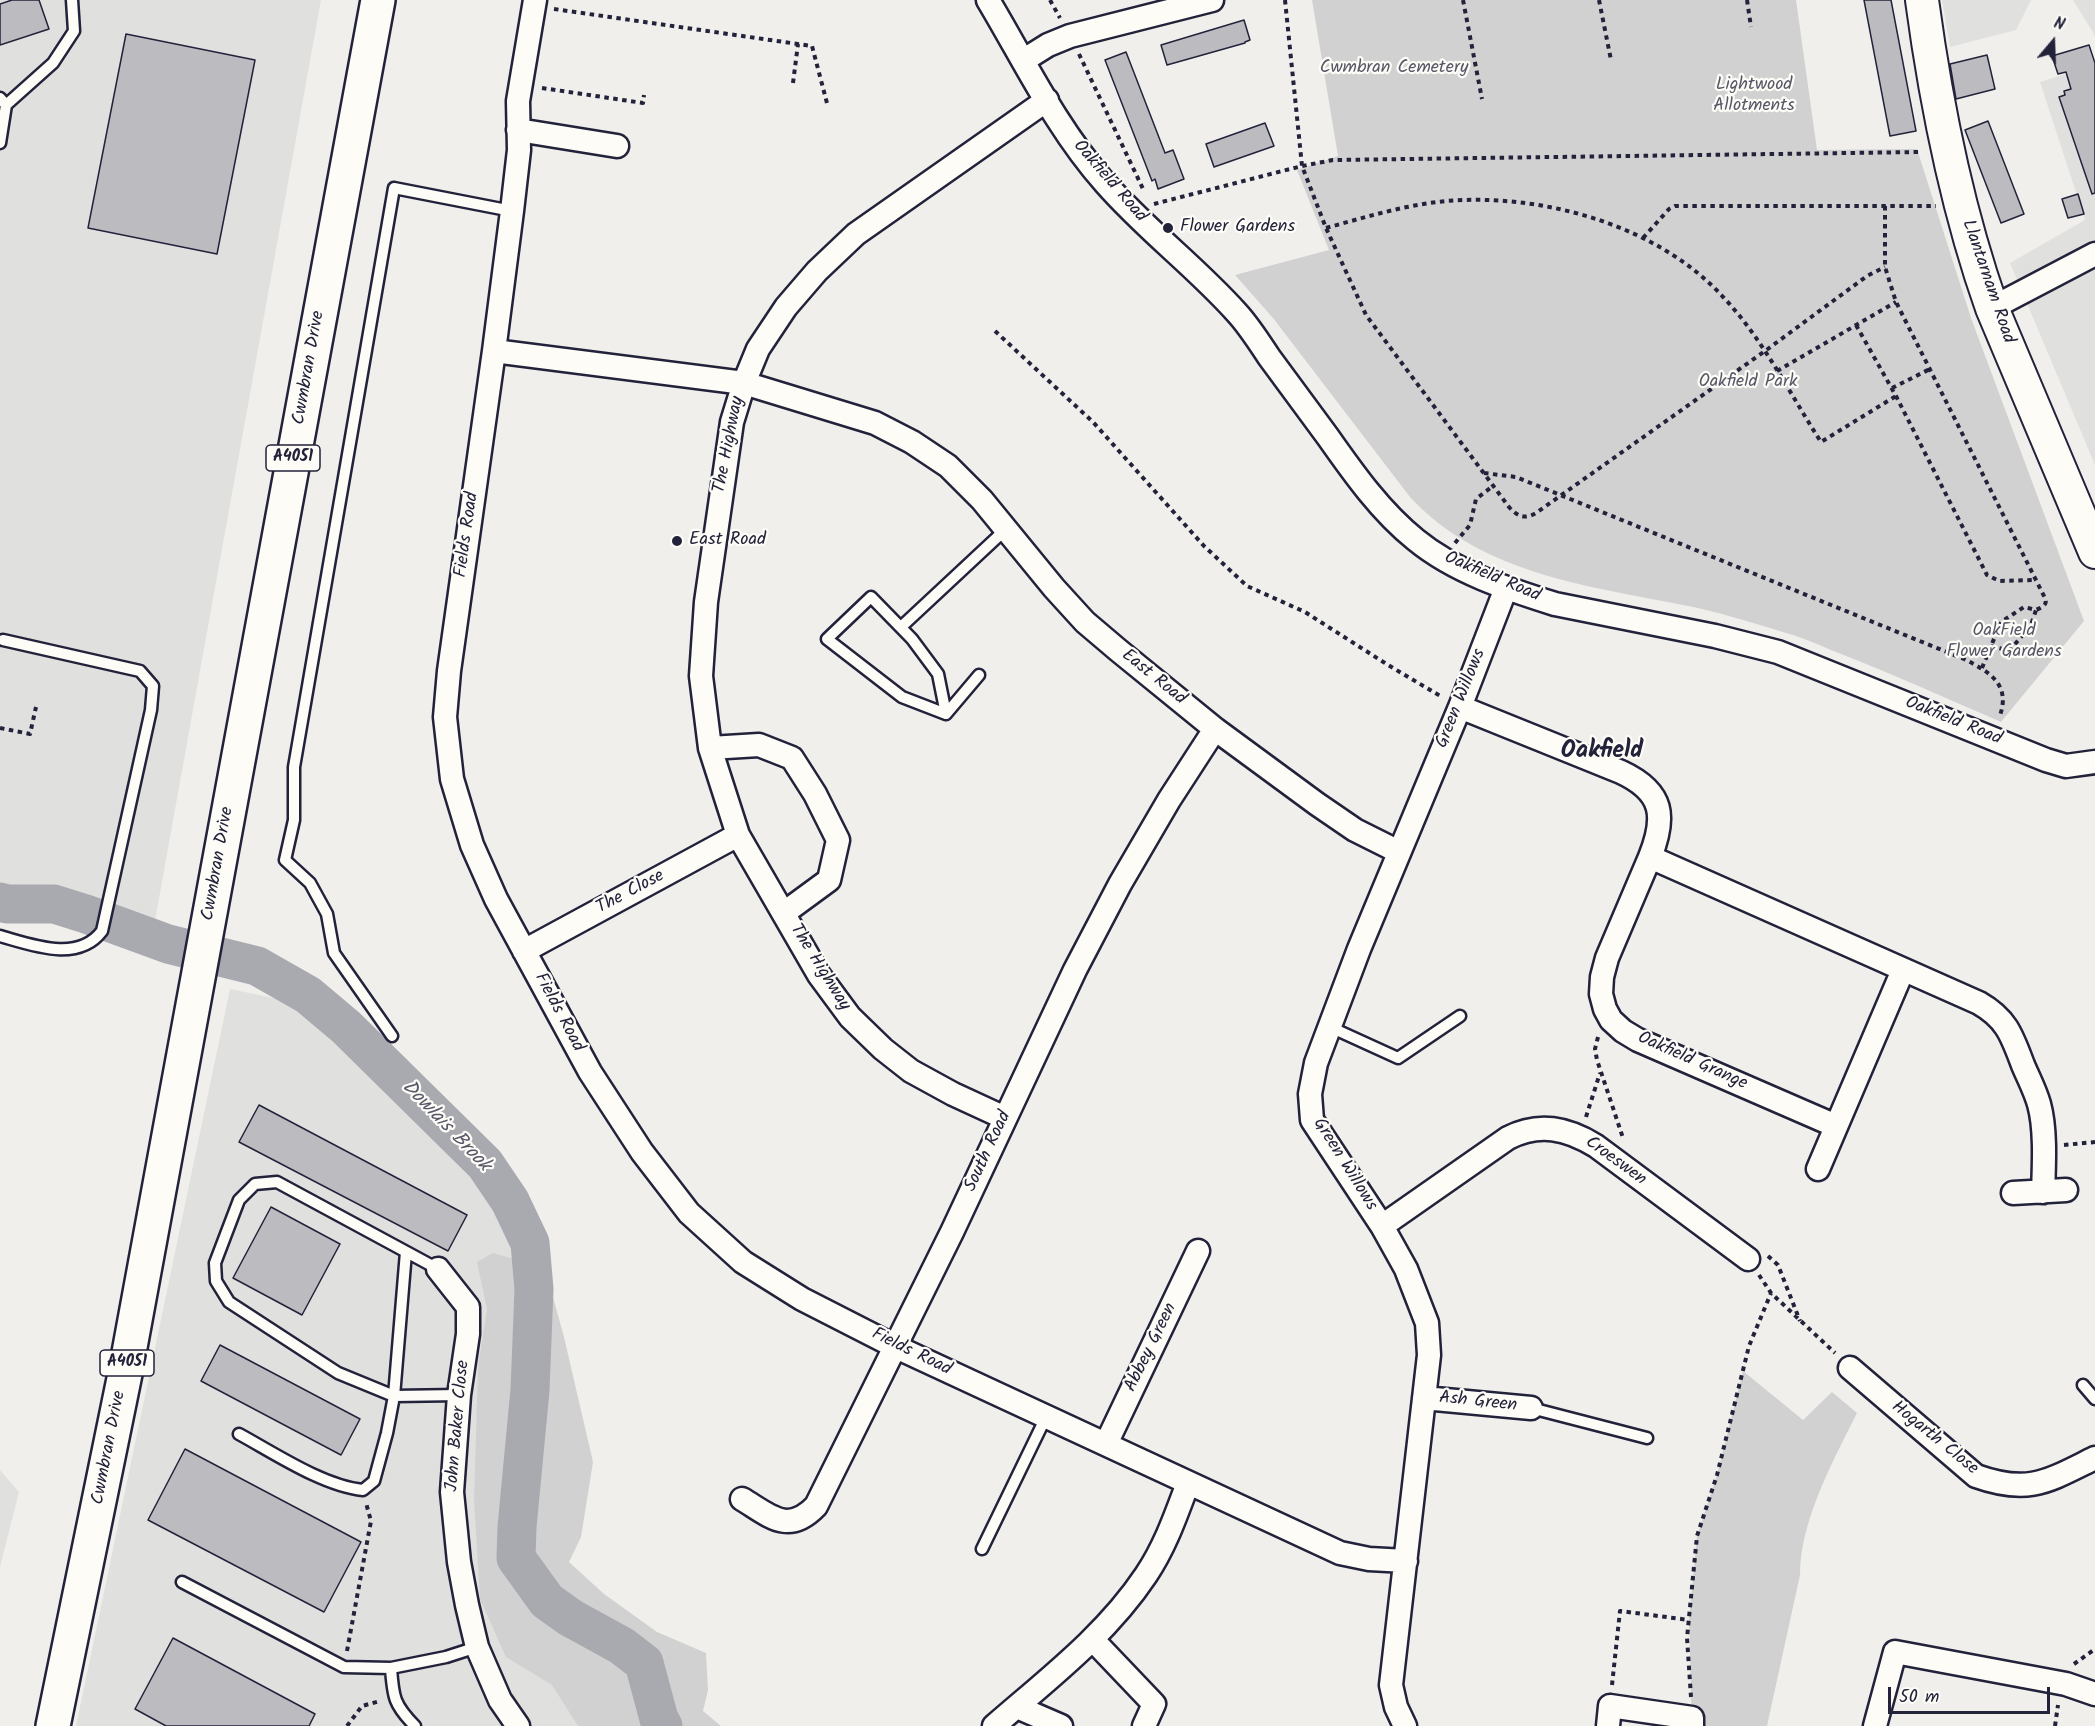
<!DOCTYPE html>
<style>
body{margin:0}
#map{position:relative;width:2095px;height:1726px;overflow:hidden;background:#f0efec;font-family:Kalam,sans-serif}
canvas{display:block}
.north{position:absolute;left:2023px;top:12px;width:60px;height:60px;-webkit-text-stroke:4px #fdfcf7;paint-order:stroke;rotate:19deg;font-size:16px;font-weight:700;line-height:24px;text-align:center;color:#22223b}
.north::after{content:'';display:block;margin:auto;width:21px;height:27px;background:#22223b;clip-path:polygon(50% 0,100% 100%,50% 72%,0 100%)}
.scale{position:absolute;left:1888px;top:1687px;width:162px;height:27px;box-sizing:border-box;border:3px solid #22223b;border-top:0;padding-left:8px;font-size:18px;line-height:21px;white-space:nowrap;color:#22223b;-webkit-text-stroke:4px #fdfcf7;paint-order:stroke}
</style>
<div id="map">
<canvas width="2095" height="1726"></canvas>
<div class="north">N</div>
<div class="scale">50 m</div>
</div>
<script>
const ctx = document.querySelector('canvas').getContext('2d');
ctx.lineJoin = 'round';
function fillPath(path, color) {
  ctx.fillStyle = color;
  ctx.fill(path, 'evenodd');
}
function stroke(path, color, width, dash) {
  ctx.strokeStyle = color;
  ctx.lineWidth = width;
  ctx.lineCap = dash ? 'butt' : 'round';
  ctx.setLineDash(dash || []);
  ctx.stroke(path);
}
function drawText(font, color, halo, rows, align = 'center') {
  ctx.font = font + ' Kalam,sans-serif';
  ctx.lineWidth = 4.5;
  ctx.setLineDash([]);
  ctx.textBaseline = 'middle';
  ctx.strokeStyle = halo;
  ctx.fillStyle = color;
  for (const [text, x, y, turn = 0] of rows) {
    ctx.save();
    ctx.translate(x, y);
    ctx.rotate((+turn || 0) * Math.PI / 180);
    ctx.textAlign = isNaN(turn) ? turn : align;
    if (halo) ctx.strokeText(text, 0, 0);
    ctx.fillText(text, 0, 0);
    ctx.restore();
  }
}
fillPath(new Path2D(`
 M0 0H321L154 926 0 902Z
 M1942 0H2031L2016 30 1950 47Z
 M2073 0H2095V38L2094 34Z
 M2095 65V465L2010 263 2085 220 2040 82Z
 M230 989 293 1002 386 1073 490 1160 546 1303 522 1604 670 1726H76Z
 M0 1470 19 1492 0 1567Z`), '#e0e0df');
fillPath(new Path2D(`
 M1312 0H1796L1817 150 1917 149 1971 318 2084 621 2001 722C1948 699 1895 675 1841 654 1823 647 1805 638 1786 633 1757 624 1727 615 1698 608 1597 587 1484 577 1410 497L1273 318 1235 275 1329 250 1297 170 1338 156Z
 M493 1253 545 1268 564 1337 593 1462 581 1537 569 1562 604 1594 657 1632 706 1653 708 1690 703 1711 721 1726H578L552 1685 506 1657 480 1599 474 1500 478 1367 487 1309 477 1262Z
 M1743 1371 1803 1420 1832 1392 1857 1413C1833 1461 1800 1521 1800 1575L1767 1726H1692L1689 1620 1697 1536 1717 1475Z`), '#d2d1d1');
stroke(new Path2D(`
 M0 902 7 904H54L86 914 168 944 257 966 308 995 346 1027 485 1164 510 1201 530 1243 534 1289 530 1390 517 1527 516 1558 547 1601 571 1618 622 1646 644 1663 659 1719 663 1726`), '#a9a9b0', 39);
const building = new Path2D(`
 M12 0H39L49 29 0 45V4Z
 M1864 0H1891L1916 131 1890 136Z
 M1244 20 1250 40 1245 42V43L1167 65 1161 45Z
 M126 34 255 60 217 254 88 228Z
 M2089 45 2095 63V193L2092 194 2059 97 2065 95 2064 91 2071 89 2066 72 2058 74 2052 56Z
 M1126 52 1165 153 1173 150 1184 179 1158 189 1155 179 1152 181 1105 60Z
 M1987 55 1995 89 1956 99 1950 64Z
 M1988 121 2024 214 2001 223 1965 130Z
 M1265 123 1274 146 1214 167 1206 144Z
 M2078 194 2084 214 2068 218 2062 199Z
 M259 1105 467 1215 448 1251 239 1142Z
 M271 1207 340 1244 302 1315 233 1278Z
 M220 1345 360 1419 341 1455 201 1381Z
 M185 1449 361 1542 324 1612 148 1520Z
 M173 1638 315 1714 309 1726H166L135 1709Z`);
fillPath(building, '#bcbcc0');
stroke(building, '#22223b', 1.5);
const lane = new Path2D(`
 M0 98 6 105 0 143
 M6 105 53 63 74 31 72 0
 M901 627 1005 530
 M946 714 938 674 912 639 871 597 827 639 902 697 946 714 979 675
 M0 936C32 945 78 963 102 931L151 710 153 686 140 671 3 640
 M1330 1027 1398 1058 1460 1016
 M392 1036 334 953 327 914 310 883 285 860 294 820V767L394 188 512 211
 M438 1269 277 1182 255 1184 239 1200 215 1263 216 1281 229 1302 338 1373 394 1396 459 1395
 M2083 1385 2095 1399
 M1531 1408 1647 1438
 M239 1434C274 1453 323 1486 363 1490L374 1481 387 1433 394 1396 406 1252
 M982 1549 1046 1417
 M182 1582 344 1667 391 1668 446 1657 477 1647
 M391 1668C393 1697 394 1705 415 1726`);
const street = new Path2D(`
 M535 0 518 101 519 150 512 211 494 351 449 671 445 717 452 779 472 845 496 899 590 1072 642 1152 689 1213 743 1262 802 1299 894 1346 1340 1553 1369 1559 1406 1561
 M988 0C1025 62 1057 129 1105 183 1146 230 1196 267 1237 313 1249 326 1259 342 1269 357 1289 384 1308 410 1328 437 1354 474 1381 512 1416 540 1455 572 1507 589 1555 604L1715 636 1778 652 2046 760 2066 766 2095 762
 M1024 60 1048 45 1070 36 1212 0
 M518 130 617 146
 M1992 308 2095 254
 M494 351 744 383 875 423 912 442 948 466 982 500 1054 588 1085 622 1118 650 1215 729 1317 804 1355 830 1399 852
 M1460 707 1621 772C1664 792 1666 817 1650 857L1979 1003C2007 1019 2012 1036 2023 1065 2028 1077 2035 1090 2039 1104 2046 1129 2044 1165 2043 1192
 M710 748 759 745 792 758 815 794 838 840 829 880 784 913
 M1650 857 1607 958 1602 977 1601 994 1605 1009 1611 1020 1623 1031 1638 1040 1836 1126
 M524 951 738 835
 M1005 1118 953 1094 911 1071 883 1049 850 1017 819 975 738 835 710 748 701 676 706 602 732 422 744 383 758 349 786 307 817 271 856 234 1047 100
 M1818 1169 1903 970
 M2013 1193 2066 1190
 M1382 1226 1508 1138C1539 1122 1567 1128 1596 1146L1748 1259
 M438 1269 468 1307V1334L459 1395 452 1492 459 1562 467 1605 477 1647 500 1700 518 1726
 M1850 1368 1976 1476C2029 1495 2048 1481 2095 1458
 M1424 1398 1531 1408
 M1106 1444 1198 1251
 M742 1499C770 1516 788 1535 816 1506L952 1232 1075 970 1120 884 1169 800 1215 729
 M1093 1640 1154 1704 1144 1726
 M1017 1707 1061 1726
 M994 1726C1048 1679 1106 1635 1146 1575 1165 1547 1176 1515 1188 1483
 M1405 1726 1396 1707 1391 1685 1429 1355 1427 1323 1406 1269 1382 1226 1312 1120 1310 1094 1316 1063 1359 949 1460 707 1506 588
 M1608 1726 1610 1706 1692 1718V1726
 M1875 1726 1895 1652 2066 1684 2095 1694`);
const secondary = new Path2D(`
 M1922 0C1936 104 1957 209 1992 308L2095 552`);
const primary = new Path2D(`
 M53 1726 126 1369 378 0`);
stroke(lane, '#22223b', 15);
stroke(street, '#22223b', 27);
stroke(secondary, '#22223b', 36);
stroke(primary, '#22223b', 38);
stroke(new Path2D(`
 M1050 0 1060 18
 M1285 0 1302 166 1326 228 1366 315 1509 507C1517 516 1524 520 1536 513L1765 351 1867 276 1885 267
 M1463 0 1482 99
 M1599 0 1611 60
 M1747 0 1751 27
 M554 9 812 46 828 107
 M1079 54 1144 191
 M793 83 798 44
 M542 88 643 103 644 95
 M1154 204 1302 166 1333 160 1921 152
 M1885 206V267L1896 302 2045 598C2048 605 2042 607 2036 610
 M1326 228C1366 217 1405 205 1446 201 1542 193 1659 225 1725 299 1764 341 1790 394 1821 442L1896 396
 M1643 238 1669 209 1675 206H1936
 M1856 325 1896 396 1987 575 1999 581 2035 580
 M995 331 1093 422 1204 546 1247 586 1305 612 1388 665 1442 697
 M1777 371 1896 302
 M1892 388 1930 369
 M1484 473 1516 477 1964 659C1990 672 2012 685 1999 718
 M1455 543 1470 525 1476 499 1493 486
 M1982 668 2001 622 2024 607 2036 610 2031 625 2011 649 2007 650 1990 646
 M0 728 30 734 36 707
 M1598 1037 1595 1049 1597 1060 1623 1138
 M1586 1117 1600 1073
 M2064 1145 2095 1142
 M1768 1256 1778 1265 1800 1321
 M1759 1275 1771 1293 1835 1353
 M347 1651 371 1521 366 1503
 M2074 1664 2095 1649
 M1612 1685 1620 1611 1689 1620
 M1691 1697 1687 1638 1697 1536 1717 1475 1749 1346 1771 1293
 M347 1726 362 1706 380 1701
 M2055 1726 2058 1705`), '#22223b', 4, [4.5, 4.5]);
stroke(lane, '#fdfcf7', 10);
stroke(street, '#fdfcf7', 22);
stroke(secondary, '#fdfcf7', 32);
stroke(primary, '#fdfcf7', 33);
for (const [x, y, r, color] of [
 [1168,228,6,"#22223b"],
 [677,541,6,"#22223b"]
]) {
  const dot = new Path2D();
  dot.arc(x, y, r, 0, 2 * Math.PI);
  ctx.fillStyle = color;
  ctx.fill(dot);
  stroke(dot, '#fdfcf7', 2);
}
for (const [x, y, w] of [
 [293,458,54],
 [127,1363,54]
]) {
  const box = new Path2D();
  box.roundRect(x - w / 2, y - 13, w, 26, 4.5);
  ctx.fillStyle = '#fdfcf7';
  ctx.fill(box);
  stroke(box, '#22223b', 1.5);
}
drawText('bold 16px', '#22223b', null, [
 ["A4051",293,458],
 ["A4051",127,1363]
]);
drawText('18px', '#575768', '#fdfcf7', [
 ["Cwmbran Cemetery",1394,69],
 ["Lightwood",1754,86],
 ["Allotments",1754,107],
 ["Oakfield Park",1748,383],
 ["OakField",2004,632],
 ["Flower Gardens",2004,653]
]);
drawText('18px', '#22223b', '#fdfcf7', [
 ["Oakfield Road",1109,182,49],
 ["Llantarnam Road",1987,282,71],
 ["Cwmbran Drive",310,368,-80],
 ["The Highway",730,445,-79],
 ["Fields Road",468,535,-82],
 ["Oakfield Road",1492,578,23],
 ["East Road",1153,678,39],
 ["Green Willows",1462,699,-68],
 ["Oakfield Road",1953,722,22],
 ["Cwmbran Drive",219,864,-80],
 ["The Close",631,893,-28],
 ["The Highway",819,968,58],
 ["Fields Road",558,1013,62],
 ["Oakfield Grange",1692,1062,24],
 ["South Road",989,1152,-65],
 ["Croeswen",1615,1162,36],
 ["Green Willows",1344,1165,58],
 ["Abbey Green",1152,1348,-64],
 ["Fields Road",911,1353,26],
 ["Ash Green",1478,1403,6],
 ["John Baker Close",459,1426,-85],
 ["Hogarth Close",1934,1439,39],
 ["Cwmbran Drive",110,1448,-79]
]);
drawText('18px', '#22223b', '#fdfcf7', [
 ["Flower Gardens",1180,228],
 ["East Road",689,541]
], 'left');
drawText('italic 20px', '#58586a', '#fdfcf7', [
 ["Dowlais Brook",445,1127,46]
]);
drawText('bold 24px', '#22223b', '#fdfcf7', [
 ["Oakfield",1602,753]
]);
</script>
